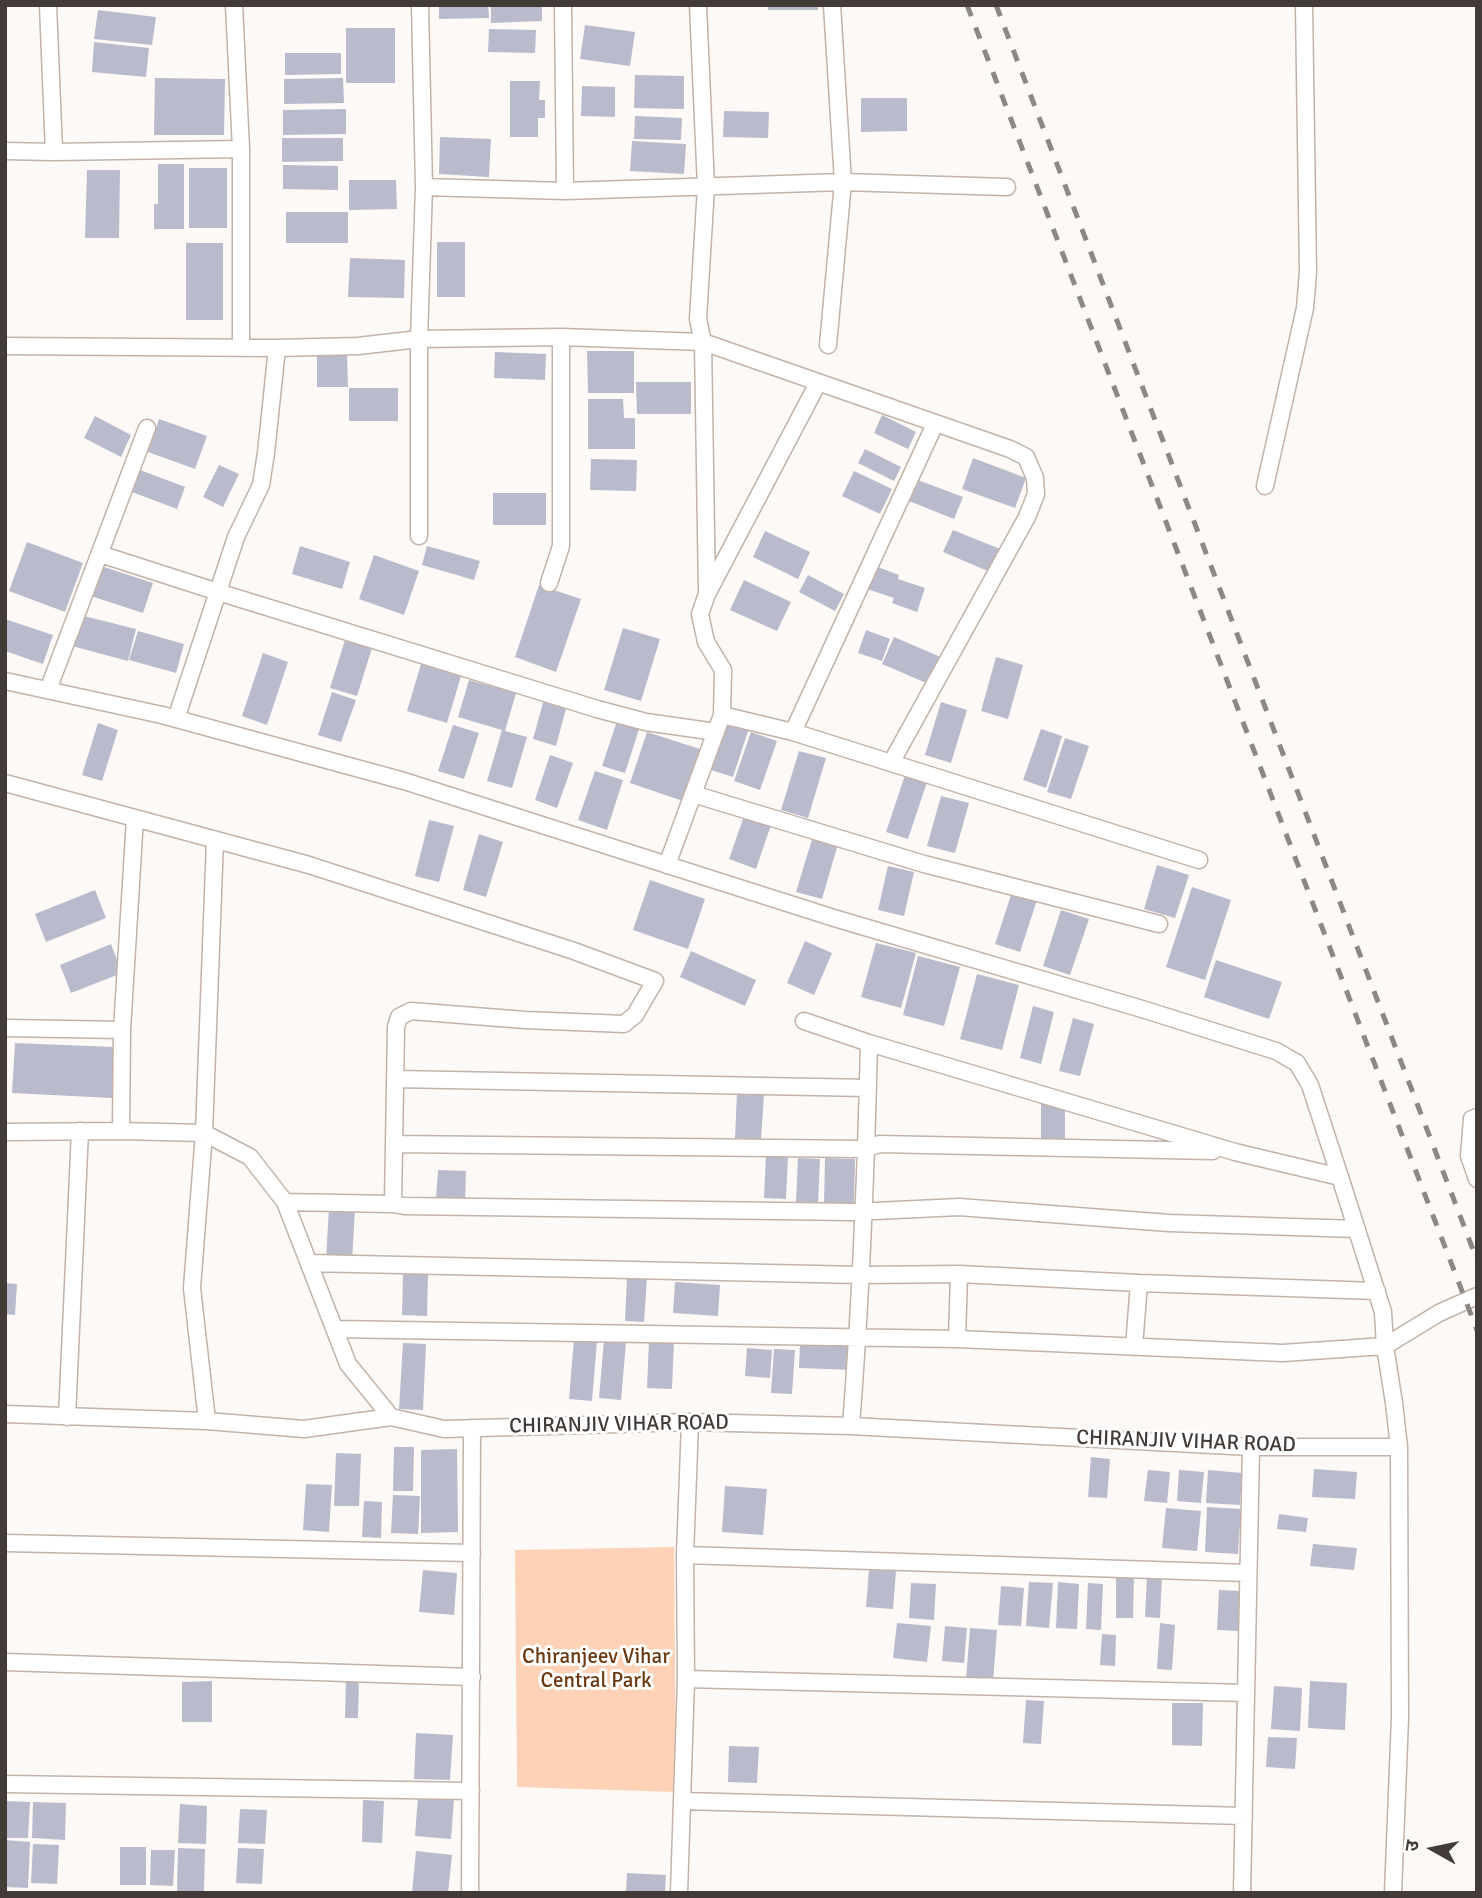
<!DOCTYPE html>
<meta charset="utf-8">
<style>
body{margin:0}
#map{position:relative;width:1482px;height:1898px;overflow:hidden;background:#fcf9f6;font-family:Signika,"Noto Sans Devanagari",sans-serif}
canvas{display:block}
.frame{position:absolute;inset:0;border:7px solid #423b37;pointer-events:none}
.north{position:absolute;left:1398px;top:1814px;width:70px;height:70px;-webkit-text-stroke:5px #fff;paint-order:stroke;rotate:279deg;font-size:19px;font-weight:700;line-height:28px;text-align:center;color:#423b37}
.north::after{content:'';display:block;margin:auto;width:24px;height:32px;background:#423b37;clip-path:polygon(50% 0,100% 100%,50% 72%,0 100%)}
</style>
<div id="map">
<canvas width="1482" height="1898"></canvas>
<div class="frame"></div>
<div class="north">उ</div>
</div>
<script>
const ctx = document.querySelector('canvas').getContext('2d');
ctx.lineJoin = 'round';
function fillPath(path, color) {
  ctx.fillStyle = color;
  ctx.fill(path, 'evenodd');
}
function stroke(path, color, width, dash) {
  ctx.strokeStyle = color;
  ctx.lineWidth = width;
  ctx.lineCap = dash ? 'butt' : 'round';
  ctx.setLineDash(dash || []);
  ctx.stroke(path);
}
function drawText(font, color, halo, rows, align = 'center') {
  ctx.font = font + ' Signika,sans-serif';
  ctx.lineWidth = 6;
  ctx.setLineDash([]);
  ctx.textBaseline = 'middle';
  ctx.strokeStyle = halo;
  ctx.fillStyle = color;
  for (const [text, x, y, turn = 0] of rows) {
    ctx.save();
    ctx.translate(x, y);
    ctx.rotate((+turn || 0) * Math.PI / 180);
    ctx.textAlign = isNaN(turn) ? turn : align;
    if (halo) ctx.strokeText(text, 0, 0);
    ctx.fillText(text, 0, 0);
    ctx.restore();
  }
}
fillPath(new Path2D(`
 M674 1547 676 1792 517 1787 515 1550Z`), '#fdd2b6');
fillPath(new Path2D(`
 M439 5H488L489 18 439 19Z
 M491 5H542V21L491 23Z
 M768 5H818V10H768Z
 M98 10 156 17 152 45 94 39Z
 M585 25 635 32 630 66 580 59Z
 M346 28H395V83H346Z
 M489 29 536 30 535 53 488 52Z
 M94 42 149 48 146 77 92 72Z
 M285 53H341V74L285 75Z
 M635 75 684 76V109L634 108Z
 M155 78 225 79 224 135H154Z
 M343 78 344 103 284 104V79Z
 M510 81H540L539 100H545V118H538V137H510Z
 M582 86 615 87V117L581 116Z
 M861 98H907V131L861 132Z
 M346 109V134L283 135V110Z
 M724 111 769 112 768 138 723 137Z
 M635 116 682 118 681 140 634 139Z
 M440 137 491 139 489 177 439 174Z
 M282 138H343V161L282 162Z
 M632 141 686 144 684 174 630 171Z
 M158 164H184V229H154V204H158Z
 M283 165 338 166V190L283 189Z
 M189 168H227V228H189Z
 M87 170H120L119 238H85Z
 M349 180H396L397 209 349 210Z
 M286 212H348V243H286Z
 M437 242H465V297H437Z
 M186 243H223V320H186Z
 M350 258 405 260 404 298 348 297Z
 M587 351H634V393H588Z
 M495 352 546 354 545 380 494 378Z
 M317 354H347L348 387H317Z
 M636 382H691V414H637Z
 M349 388H398V421H349Z
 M588 399H623L624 418H635V449H588Z
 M882 415 916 432 908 449 874 433Z
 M95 416 131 435 121 457 84 438Z
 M159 419 207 436 195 469 148 452Z
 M865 449 901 467 894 481 858 463Z
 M973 458 1026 478 1015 508 962 489Z
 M591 459 637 460 636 491 590 490Z
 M219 465 239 474 223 507 203 497Z
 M140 470 185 487 177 509 132 492Z
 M854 471 892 489 880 514 842 496Z
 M918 480 963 497 954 519 909 501Z
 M493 493H546V525H493Z
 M953 530 1000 549 990 572 943 552Z
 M765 531 810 552 798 579 753 557Z
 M27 542 83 563 65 612 9 591Z
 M300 546 350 562 342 589 292 574Z
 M427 546 480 561 474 580 422 565Z
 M374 555 419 571 404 615 359 599Z
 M101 566 153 583 143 613 91 596Z
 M875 566 899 575 898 579 925 588 917 612 892 603 894 598 867 589Z
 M808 575 844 594 835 611 799 592Z
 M744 580 791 602 777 631 730 610Z
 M539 585 581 599 556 672 515 657Z
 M80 615 136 629 128 661 72 646Z
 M5 619 53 635 43 664 5 651Z
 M623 628 660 639 641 701 604 690Z
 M866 630 890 639 882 661 858 653Z
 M138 631 184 644 176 673 129 660Z
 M894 637 943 658 931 685 882 664Z
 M345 640 372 648 357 696 330 688Z
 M263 653 288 662 267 725 242 716Z
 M996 657 1023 665 1008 719 981 711Z
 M421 664 461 676 447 723 407 711Z
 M469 680 516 693 505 731 527 737 512 788 487 781 502 730 458 717Z
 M332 692 356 700 341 742 318 735Z
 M544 699 567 705 556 746 533 739Z
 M941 702 967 710 951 763 925 755Z
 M728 717 750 725 733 777 711 770Z
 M618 718 640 726 625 773 602 766Z
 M98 723 118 730 102 781 82 775Z
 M453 725 479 733 464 779 438 771Z
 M1041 729 1062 736 1046 788 1023 780Z
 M647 732 700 749 683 801 630 783Z
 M751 732 777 741 760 790 734 781Z
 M1065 738 1089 746 1071 799 1047 792Z
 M799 751 826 758 808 818 781 810Z
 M550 755 573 763 557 808 535 800Z
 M595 771 623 780 607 830 578 820Z
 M905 775 927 782 908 839 886 832Z
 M941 796 969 803 955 853 927 846Z
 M744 816 771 825 756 869 729 859Z
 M429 820 454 826 439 882 415 876Z
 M479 834 503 842 486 897 463 890Z
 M813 836 838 844 822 899 796 892Z
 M1157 865 1189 875 1175 918 1144 909Z
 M888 866 914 872 904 916 878 910Z
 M650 880 705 899 688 949 633 930Z
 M1192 887 1231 900 1205 980 1166 967Z
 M95 890 106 918 46 942 35 914Z
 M1012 892 1037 900 1020 952 995 944Z
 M1061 910 1089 919 1070 975 1043 966Z
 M805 941 832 953 814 995 787 983Z
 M876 943 916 953 901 1008 861 997Z
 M111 944 122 973 71 993 60 965Z
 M691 951 756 980 745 1006 680 977Z
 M918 956 960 967 944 1026 903 1015Z
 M1216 960 1282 982 1269 1019 1204 997Z
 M977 974 1019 985 1002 1050 960 1039Z
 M1033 1006 1054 1012 1041 1064 1020 1058Z
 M1073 1018 1094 1024 1080 1076 1059 1071Z
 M15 1043 114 1047 112 1098 12 1093Z
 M737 1092 764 1094 761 1140 735 1138Z
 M1041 1103 1065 1104V1147H1041Z
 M766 1155 788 1157 786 1199 764 1198Z
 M798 1158 820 1159 818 1203 796 1202Z
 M825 1158 855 1159 854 1205 824 1204Z
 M438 1170 466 1171 465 1200 436 1198Z
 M329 1206 355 1207 352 1262 326 1261Z
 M403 1274H428L427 1316 402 1315Z
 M627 1277 647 1278 644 1322 625 1321Z
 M675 1282 720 1285 718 1316 673 1313Z
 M5 1283 17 1284 15 1315 5 1314Z
 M574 1339 597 1341 592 1401 569 1399Z
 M604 1340 626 1342 621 1400 599 1398Z
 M649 1340 674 1341 672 1389 647 1388Z
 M403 1343 426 1344 423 1410 399 1409Z
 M800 1343 854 1345 853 1370 799 1368Z
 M747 1348 772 1350 770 1378 745 1376Z
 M774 1349 795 1350 792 1394 771 1393Z
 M394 1447H414L413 1491H393Z
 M457 1449 458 1532 421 1533V1450Z
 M336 1453 361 1454 359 1506H334Z
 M1091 1457 1110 1459 1107 1498 1088 1497Z
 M1314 1469 1357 1472 1355 1499 1312 1497Z
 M1148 1470 1170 1472 1167 1503 1144 1501Z
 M1179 1470 1204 1472 1201 1503 1177 1501Z
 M1208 1470 1242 1473 1240 1505 1206 1503Z
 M306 1484 332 1485 329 1532 303 1530Z
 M725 1486 767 1489 763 1535 722 1532Z
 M393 1495 420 1496 418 1534 391 1533Z
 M364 1501 382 1502 381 1538 362 1537Z
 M1207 1507 1241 1509 1238 1554 1205 1552Z
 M1166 1508 1201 1511 1197 1551 1162 1548Z
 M1279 1514 1308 1518 1306 1532 1277 1529Z
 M1313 1544 1357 1548 1354 1570 1310 1566Z
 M423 1570 457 1573 454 1615 419 1612Z
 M869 1570 896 1571 893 1609 866 1607Z
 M1116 1574H1134L1133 1618H1116Z
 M1147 1575 1162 1576 1160 1618 1145 1617Z
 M1029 1582 1053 1583 1049 1628 1026 1626Z
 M1058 1582 1079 1584 1077 1629 1056 1628Z
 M911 1583 936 1584 934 1620 909 1618Z
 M1088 1583 1103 1584 1101 1630 1086 1629Z
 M1001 1586 1024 1588 1021 1626 998 1625Z
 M1219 1590 1240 1591 1238 1631 1217 1630Z
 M897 1623 931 1626 927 1662 893 1658Z
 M1160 1623 1175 1625 1172 1670 1157 1669Z
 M945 1626 967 1628 964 1663 942 1661Z
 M970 1628 997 1630 993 1682 966 1680Z
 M1102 1634 1116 1635 1115 1666 1100 1665Z
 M346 1678 359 1679 358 1718H345Z
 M212 1681V1722H182V1682Z
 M1310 1681 1347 1683 1345 1730 1308 1728Z
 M1274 1686 1302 1688 1300 1731 1271 1729Z
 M1026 1700 1044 1701 1041 1744 1023 1743Z
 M1172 1703H1203L1202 1746 1172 1745Z
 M416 1733 453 1735 450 1780 414 1779Z
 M1268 1737 1297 1738 1295 1769 1266 1767Z
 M729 1746 759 1747 757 1783 728 1782Z
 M418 1796 454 1799 451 1839 415 1836Z
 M363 1800 384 1801 382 1843 362 1842Z
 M5 1801 30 1802 28 1838H5Z
 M33 1802 66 1803 65 1840 32 1838Z
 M180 1804 207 1806 206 1844 178 1843Z
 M240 1809 267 1810 265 1844 238 1843Z
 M5 1840 30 1842 28 1888 5 1887Z
 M33 1844 59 1845 57 1884 31 1883Z
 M120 1847H146V1885H120Z
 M178 1848 205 1849 204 1891H177Z
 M238 1848 264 1849 262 1884 236 1883Z
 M151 1850H175L173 1886 150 1885Z
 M416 1851 452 1855 448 1893H412Z
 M627 1873 666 1875 665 1893H626Z`), '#b9bbcd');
const minor = new Path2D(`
 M48 5 54 152
 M234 5 241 149V347
 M563 5 565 191
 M5 151 54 152 241 149
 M424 187 565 191 843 182 1007 187
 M828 345 843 182 832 5
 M5 346 277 348 358 346 419 339 561 337 703 342 698 319 706 187 698 5
 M1265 486 1305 308 1308 272 1304 5
 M419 536V339L424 187 420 5
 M100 554 218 592 597 709 646 722 716 732
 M549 583 561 546V337
 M707 594 703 342 1010 449 1026 457 1035 478 1036 494 1027 517 891 763
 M5 681 162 715 404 781 834 918 1142 1009 1276 1051 1297 1063 1310 1085 1340 1177
 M48 690 147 428
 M722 715 793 732 1199 860
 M176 719 236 537 261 485 266 453 277 348
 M793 732 935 424
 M5 783 309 865 574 951 655 981 635 1015 624 1024 525 1020 411 1011 399 1017 396 1027 393 1204
 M693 794 924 864 1159 924
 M667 865 722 715 723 670 706 642 700 614 707 594 818 383
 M804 1021 869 1043 1235 1152 1340 1177 1383 1312 1385 1346 1394 1403 1399 1447 1400 1718 1393 1893
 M5 1028 122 1030
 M396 1079 868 1088
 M1477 1117 1472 1119 1469 1156 1477 1179
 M121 1131 122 1030 135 818
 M5 1132 121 1131 204 1133 250 1157 285 1202 348 1364 391 1417 444 1429 690 1422 851 1426 1251 1447H1399
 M395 1144 866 1149 879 1144 1213 1151
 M285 1202 393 1204 404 1206 854 1212 959 1207 1169 1223 1357 1229
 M309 1263 861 1275 959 1274 1139 1283 1377 1291
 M334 1329 957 1339 1283 1353 1385 1346 1439 1313 1477 1296
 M957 1339 959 1274
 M1134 1347 1139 1283
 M5 1414 207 1421 304 1429 391 1417
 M67 1417 80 1131
 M207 1421 192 1288 204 1133 215 840
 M851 1426C861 1298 866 1171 869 1043
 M5 1543 472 1553
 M685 1555 1248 1573
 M5 1662 472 1677
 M686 1679 1246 1693
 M5 1784 471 1791
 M682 1801 1244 1816
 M470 1893 472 1428
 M679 1893 686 1679 685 1555 690 1422
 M1242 1893 1251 1447`);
stroke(minor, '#c3b2a7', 19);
stroke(minor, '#fff', 16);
stroke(new Path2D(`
 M967 5 1477 1330
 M996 5 1477 1260`), '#8d8885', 5, [12, 12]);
drawText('21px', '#423b37', '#fff', [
 ["CHIRANJIV VIHAR ROAD",619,1425,-1],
 ["CHIRANJIV VIHAR ROAD",1186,1442,2]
]);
drawText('21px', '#6c380f', '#fff', [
 ["Chiranjeev Vihar",596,1657],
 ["Central Park",596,1681]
]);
</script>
